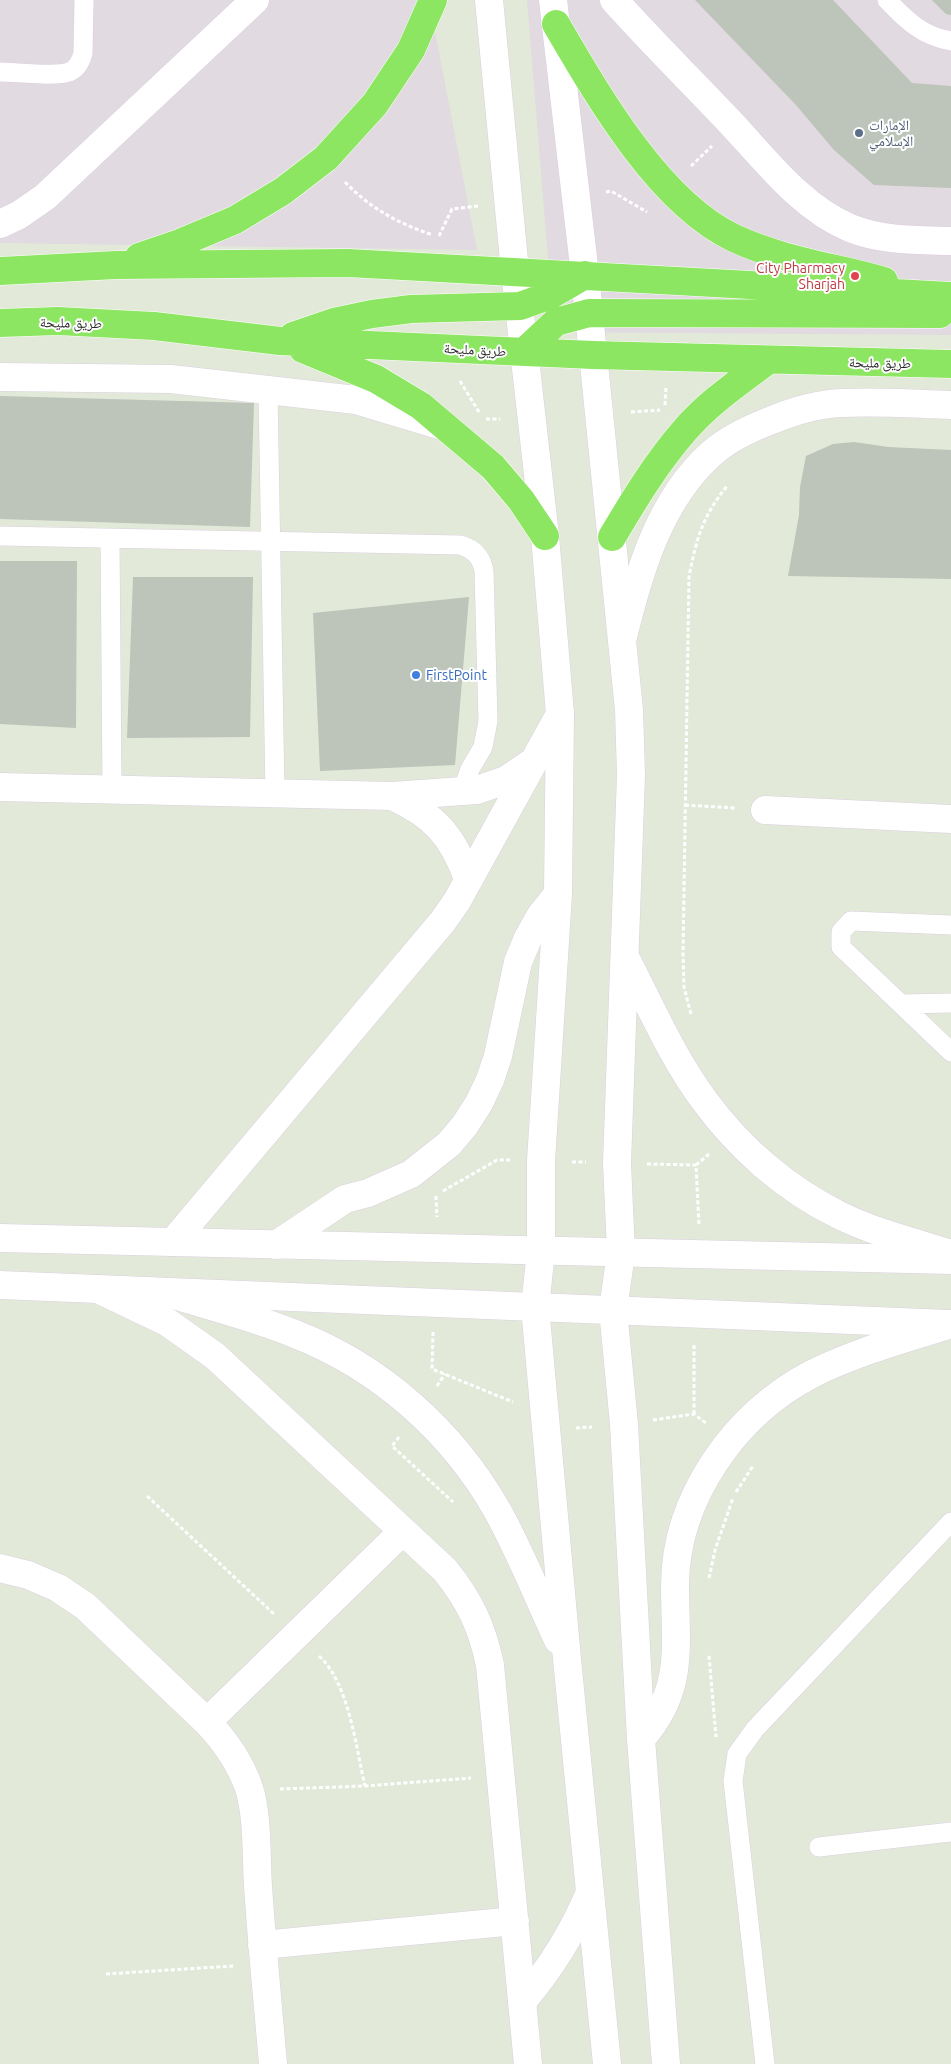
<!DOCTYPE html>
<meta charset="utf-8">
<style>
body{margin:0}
canvas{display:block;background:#e2e9d9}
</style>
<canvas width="951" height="2064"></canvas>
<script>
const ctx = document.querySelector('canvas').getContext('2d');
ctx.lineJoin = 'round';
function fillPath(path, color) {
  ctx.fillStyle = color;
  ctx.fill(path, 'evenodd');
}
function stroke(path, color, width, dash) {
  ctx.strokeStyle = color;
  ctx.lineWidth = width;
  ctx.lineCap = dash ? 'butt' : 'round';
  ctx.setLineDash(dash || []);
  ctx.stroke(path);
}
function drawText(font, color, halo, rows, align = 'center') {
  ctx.font = font + ' Ubuntu,"Noto Naskh Arabic",sans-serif';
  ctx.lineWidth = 4;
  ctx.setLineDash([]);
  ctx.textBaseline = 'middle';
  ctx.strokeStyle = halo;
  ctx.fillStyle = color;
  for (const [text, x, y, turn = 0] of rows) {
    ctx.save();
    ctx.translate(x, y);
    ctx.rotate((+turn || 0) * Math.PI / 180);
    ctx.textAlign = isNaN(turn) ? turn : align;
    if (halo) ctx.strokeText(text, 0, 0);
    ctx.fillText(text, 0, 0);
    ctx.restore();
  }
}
fillPath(new Path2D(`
 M0 0H429L477 250 0 243Z
 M527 0H951V335L554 332Z`), '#e1dae0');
fillPath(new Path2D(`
 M695 0H833L912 83 951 86V188L874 185 834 150 796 105Z
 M932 0H951V15L946 14Z
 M0 396 254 403 250 527 0 519Z
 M854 442 888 447 951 450V579L788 576 799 515 800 487 806 456 833 444Z
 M0 561H77L76 728 0 724Z
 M133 577H253L250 737 127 738Z
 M469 597 455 765 320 771 313 613Z`), '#bdc4b9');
const service = new Path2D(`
 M887 0C906 20 922 36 951 41
 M0 72C15 72 57 77 69 72 77 69 81 61 83 53L84 0
 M268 390 275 794
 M0 536 460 545C474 549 481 556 484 571L488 721 483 747 470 769 462 792
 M110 538 112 790
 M951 925 851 921 841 932V947L951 1052
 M903 1004 951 1003
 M819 1847 951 1832
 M765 2064 733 1781 737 1754 755 1729 951 1522`);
const minor = new Path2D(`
 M0 787 392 796 477 790 506 780 531 763
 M392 796C434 815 453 836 468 879
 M765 810 951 819
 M173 1242 443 921 457 901 560 714
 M98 1289 167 1322 215 1356 445 1570C470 1601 482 1627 490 1665L528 2064
 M0 1568 28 1575 58 1588 85 1606 207 1722C226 1742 240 1762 249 1788 258 1817 256 1856 258 1886 262 1946 268 2005 273 2064
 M207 1722 403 1531
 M262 1945 515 1921`);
const tertiary = new Path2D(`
 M489 0 515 271
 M553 0 585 275
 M614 0C651 41 691 81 729 121 765 159 801 208 850 228 882 241 917 240 951 241
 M0 224 19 215 45 197 255 0
 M0 377 171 379 356 400 446 427
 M623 637C639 571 660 499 712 453 729 438 751 428 772 420 794 411 817 404 841 403 878 401 915 404 951 405
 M0 1238 951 1260
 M0 1285 948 1324`);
const secondary = new Path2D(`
 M515 271 545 536 560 714 558 894 541 1161V1251L535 1307 567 1659 607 2064
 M585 275 629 710 631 775 617 1163 621 1253 613 1310 624 1424 641 1739 666 2064
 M625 957C650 1005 672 1057 704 1100 739 1148 786 1189 839 1215 875 1233 914 1242 951 1254
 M276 1245 345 1199 368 1193 411 1174 449 1144 465 1125 479 1103 490 1080 498 1056 518 962 528 938 541 915 558 894
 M165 1292C208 1306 253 1317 295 1334 380 1367 452 1431 497 1510 520 1551 538 1597 558 1640
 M641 1739C685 1689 675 1647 675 1586 675 1498 736 1413 812 1374 855 1352 905 1339 951 1324
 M522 2002C551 1968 573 1933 590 1892`);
const primary = new Path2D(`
 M556 24C597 94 658 202 734 238 781 260 834 267 884 281
 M139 257 180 243 235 220 283 191 326 158 375 104 411 50 433 0
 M0 271 116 265 348 263 951 296
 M0 323 58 321 154 326 280 341 593 355 951 364
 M293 336 334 322 372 314 411 309 520 306 551 295 585 275
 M303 349 376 379 421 406 493 467 521 500 545 536
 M524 352 556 322 589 313 940 314
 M612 537C634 500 656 463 685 430 708 403 739 382 767 361`);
stroke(service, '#dbcfe0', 20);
stroke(minor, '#dbcfe0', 29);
stroke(tertiary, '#dbcfe0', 29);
stroke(secondary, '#dbcfe0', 29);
stroke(primary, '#fff', 29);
stroke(new Path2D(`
 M691 166 712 146
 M345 182C370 208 399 224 433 235
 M606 192 611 191 647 212
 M439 236 452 209 478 206
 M460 381 479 412
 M665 405 666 387
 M631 412 660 410
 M486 419H500
 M685 805 735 808
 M691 1014 684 987 683 953 689 576C697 538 702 517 727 486
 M572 1162H586
 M647 1164 696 1165 699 1225
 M696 1165 709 1154
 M443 1191 497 1160H511
 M436 1196 437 1217
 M433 1332 432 1369 513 1402
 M437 1386 445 1374
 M694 1414V1345
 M653 1420 694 1414 706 1423
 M576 1428 592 1427
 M399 1437 392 1446 453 1502
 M736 1492 753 1466
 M147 1496 274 1614
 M709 1578 715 1550 733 1498
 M319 1656C349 1683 356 1748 365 1786
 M709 1656 716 1737
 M280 1789 365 1786 471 1778
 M106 1974 233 1966`), '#fff', 3, [4, 2.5]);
stroke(service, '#fff', 19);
stroke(minor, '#fff', 28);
stroke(tertiary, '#fff', 28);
stroke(secondary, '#fff', 28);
stroke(primary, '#8ce661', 28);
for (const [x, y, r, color] of [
 [859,133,5,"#5c6f8a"],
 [855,276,5,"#e0444e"],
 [416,675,5,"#3f7fe0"]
]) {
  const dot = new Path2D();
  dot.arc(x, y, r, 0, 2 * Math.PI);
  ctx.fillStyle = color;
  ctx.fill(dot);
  stroke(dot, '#fff', 2);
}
drawText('14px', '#4e5e75', '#fff', [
 ["الإمارات",869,125],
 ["الإسلامي",869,141]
], 'left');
drawText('14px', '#be3a42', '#fff', [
 ["City Pharmacy",845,268],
 ["Sharjah",845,284]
], 'right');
drawText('14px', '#272727', '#fff', [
 ["طريق مليحة",71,323,1],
 ["طريق مليحة",475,350,3],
 ["طريق مليحة",880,363,1]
]);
drawText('14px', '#366cbe', '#fff', [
 ["FirstPoint",426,675]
], 'left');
</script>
